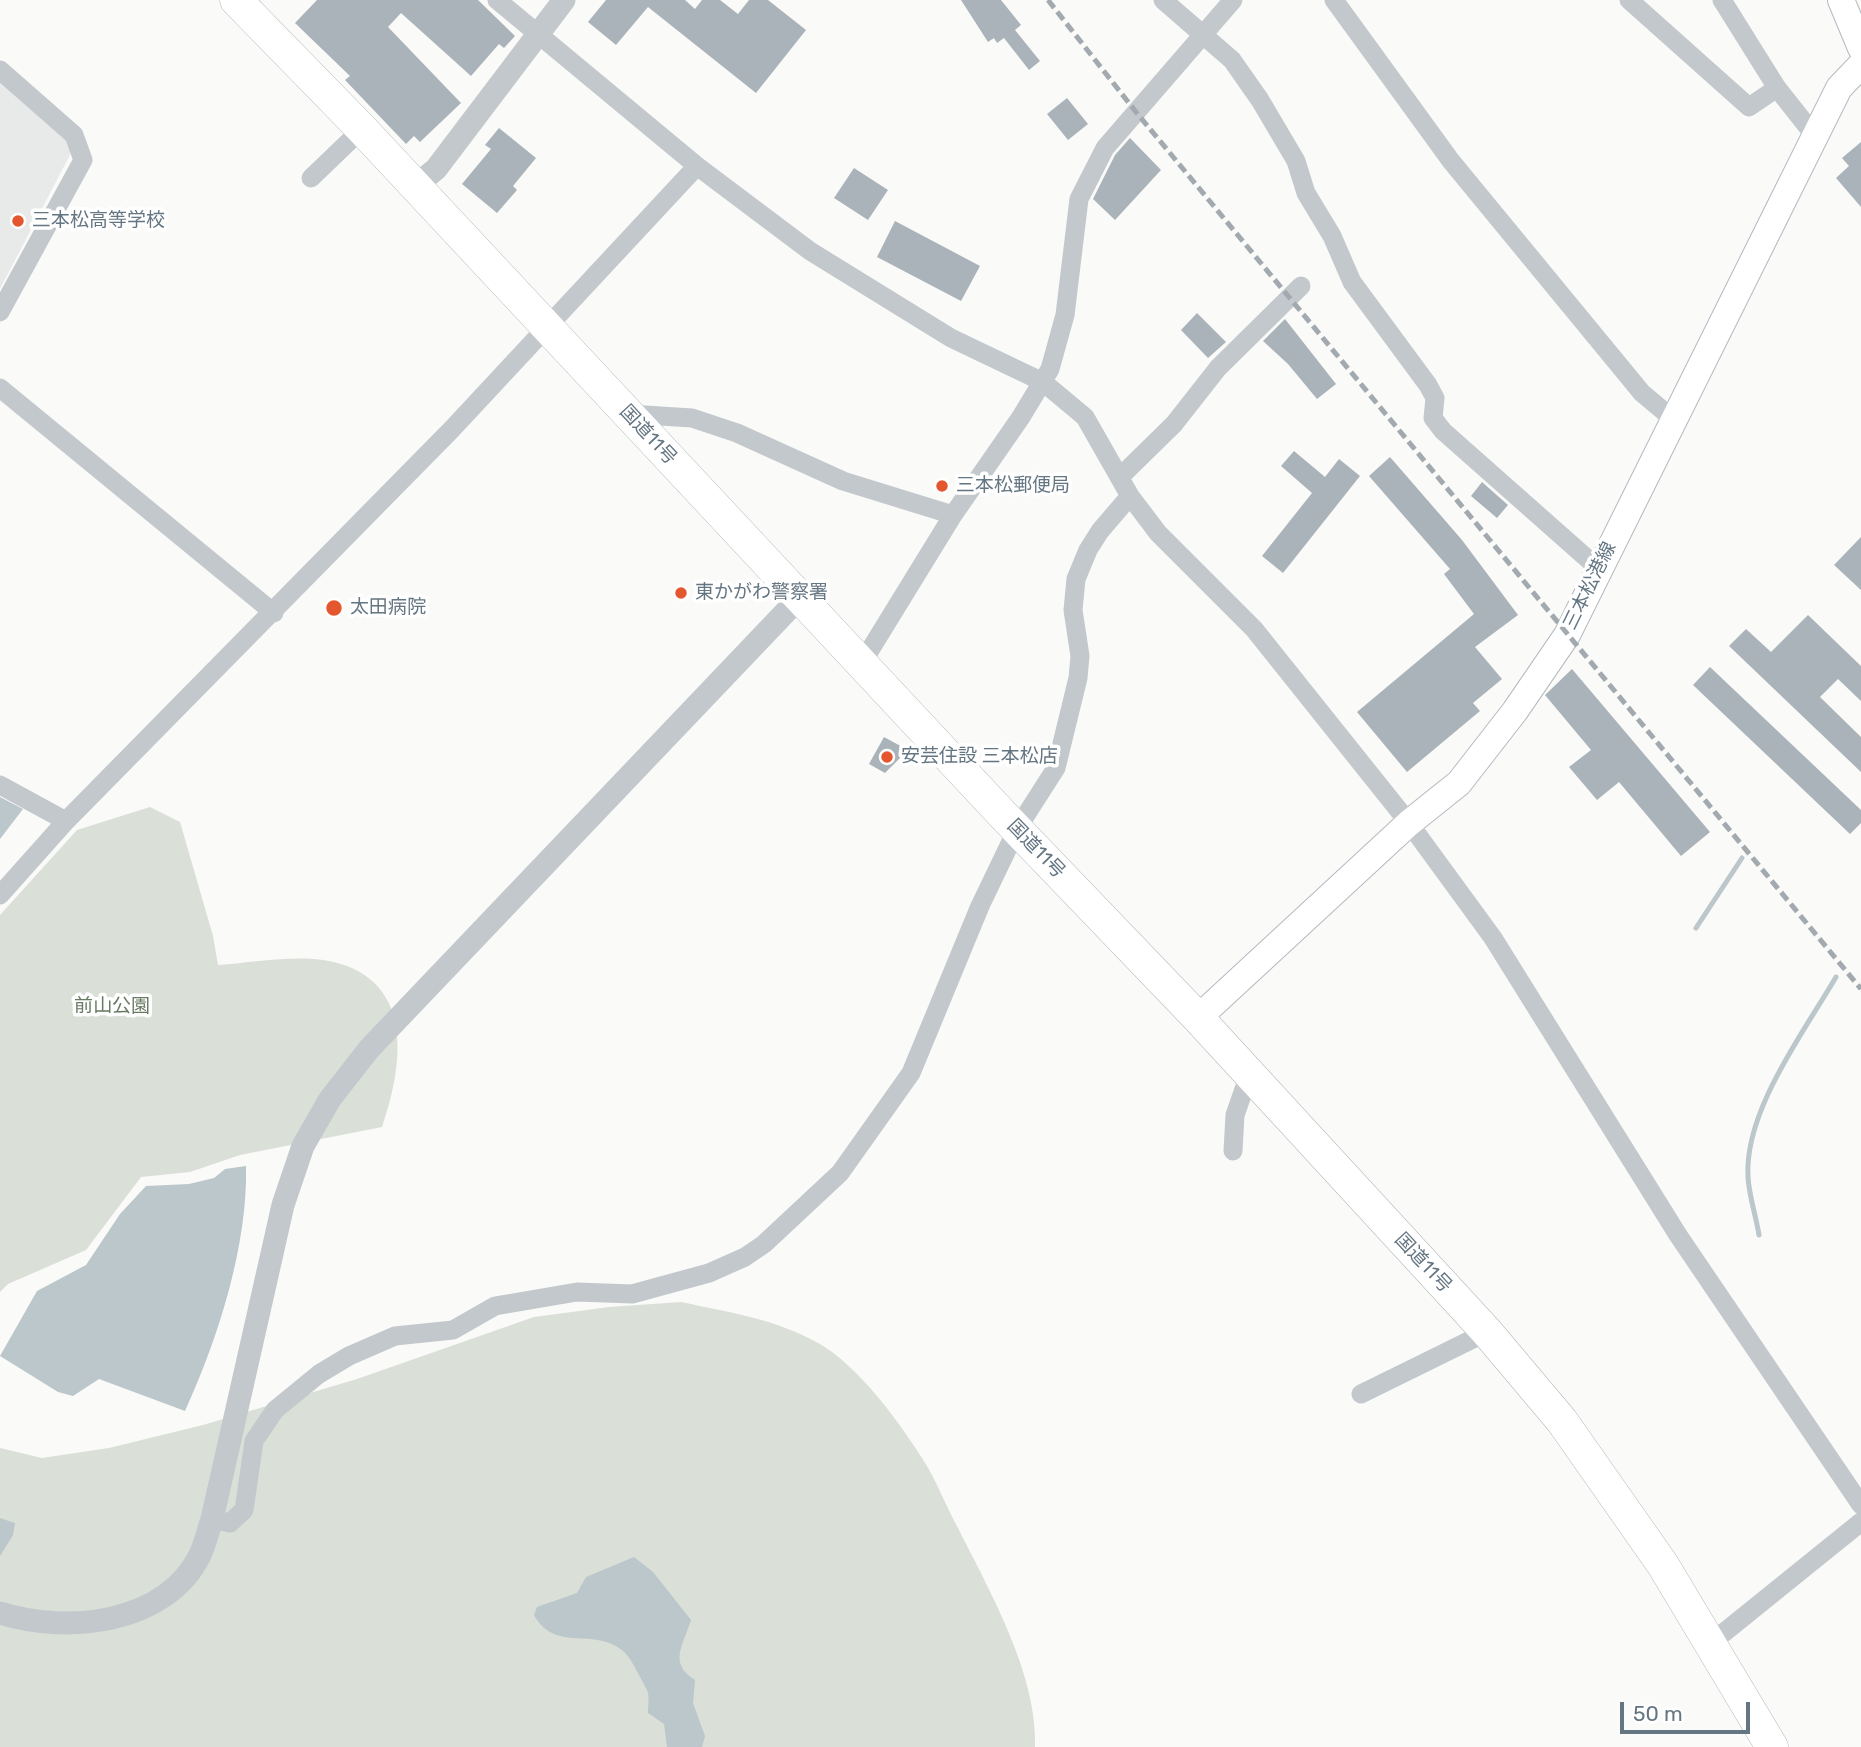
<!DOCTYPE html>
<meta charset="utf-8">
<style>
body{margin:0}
#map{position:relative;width:1861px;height:1747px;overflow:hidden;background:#fafaf8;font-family:Rubik,sans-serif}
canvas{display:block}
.scale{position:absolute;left:1620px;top:1702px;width:130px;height:32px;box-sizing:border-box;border:4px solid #657683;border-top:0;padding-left:9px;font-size:21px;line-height:24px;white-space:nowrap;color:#657683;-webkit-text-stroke:5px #fff;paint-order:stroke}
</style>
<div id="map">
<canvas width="1861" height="1747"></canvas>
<div class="scale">50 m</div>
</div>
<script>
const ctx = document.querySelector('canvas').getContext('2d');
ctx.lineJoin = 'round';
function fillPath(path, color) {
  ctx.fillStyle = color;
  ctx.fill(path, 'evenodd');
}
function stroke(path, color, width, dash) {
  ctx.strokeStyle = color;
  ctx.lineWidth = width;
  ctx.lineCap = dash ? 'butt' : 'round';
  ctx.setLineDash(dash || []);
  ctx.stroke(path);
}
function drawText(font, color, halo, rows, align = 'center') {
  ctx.font = font + ' Rubik,"Noto Sans JP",sans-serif';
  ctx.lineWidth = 7;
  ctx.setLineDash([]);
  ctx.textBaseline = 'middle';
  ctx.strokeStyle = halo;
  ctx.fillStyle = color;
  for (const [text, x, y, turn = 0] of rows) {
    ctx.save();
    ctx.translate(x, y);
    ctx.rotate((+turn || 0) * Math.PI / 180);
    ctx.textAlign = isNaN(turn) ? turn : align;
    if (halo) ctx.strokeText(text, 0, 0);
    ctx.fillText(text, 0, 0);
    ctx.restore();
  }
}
fillPath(new Path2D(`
 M0 79 63 134 71 153 0 289Z`), '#e8e9e9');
fillPath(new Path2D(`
 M150 807 180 822 213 936 218 965C249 963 283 957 314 959 413 968 407 1055 382 1127L240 1155 190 1172 141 1177 86 1250 8 1284 0 1292V915L77 830Z
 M681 1302C727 1312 776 1319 818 1343 858 1365 900 1423 924 1461 937 1482 946 1506 958 1528 989 1590 1038 1675 1035 1747H0V1448L42 1458 109 1448 203 1425 357 1379 534 1317 609 1307Z`), '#dadfd7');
fillPath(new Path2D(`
 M0 797 23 809 0 839Z
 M246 1166C248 1245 218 1339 185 1411L99 1379 73 1396 58 1392 0 1356 37 1291 86 1265 120 1214 146 1186 189 1184 214 1178 225 1169Z
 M0 1518 15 1523 13 1535 0 1556Z
 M634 1557 653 1572 691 1620C683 1646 668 1663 695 1680L693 1703 705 1736 702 1747H667L664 1724 648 1713C649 1691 650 1695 640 1677 635 1668 631 1658 622 1650 593 1627 555 1653 534 1615L537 1607 577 1593 586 1577Z`), '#bbc7cb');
stroke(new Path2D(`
 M1696 928 1742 858
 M1759 1235C1756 1216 1749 1196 1748 1177 1744 1111 1804 1032 1836 977`), '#bbc7cb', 5);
fillPath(new Path2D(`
 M317 0H478L515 36 504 48 499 44 471 76 401 13 388 27 461 103 420 142 414 136 406 144 345 80 350 76 295 23Z
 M606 0H685L695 9 702 0H720L738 14 749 0H768L806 30 756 93 648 7 616 45 588 22Z
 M961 0H1001L1021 25 1015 30 1040 61 1029 70 1004 38 997 43 994 38 988 42Z
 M1067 98 1088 124 1068 140 1047 114Z
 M499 128 536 158 513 186 517 190 497 213 462 184 491 149 485 145Z
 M1130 138 1161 170 1115 220 1093 199 1115 155Z
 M1861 142V207L1836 178 1849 166 1842 158Z
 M854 168 888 190 868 220 834 198Z
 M895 221 980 266 961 301 877 257Z
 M1197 313 1226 342 1208 358 1181 330Z
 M1285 319 1336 384 1317 399 1288 364 1263 341Z
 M1294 451 1325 477 1339 459 1360 476 1283 573 1262 556 1312 493 1281 466Z
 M1390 457 1462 540 1518 615 1475 647 1502 679 1473 703 1480 711 1407 772 1357 712 1474 614 1444 574 1450 569 1369 476Z
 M1482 482 1508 505 1497 518 1471 496Z
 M1861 537V590L1834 565Z
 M1808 615 1861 666V701L1838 679 1820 697 1861 737V772L1729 646 1746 629 1771 652Z
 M1710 667 1861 810V823L1850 834 1693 685Z
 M1572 669 1710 832 1681 856 1619 782 1597 800 1569 767 1591 750 1545 695Z
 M884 737 908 750 885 773 869 764Z`), '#aab3b9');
const secondary = new Path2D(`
 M1841 0 1861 48
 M1198 1018 1409 823 1459 783 1515 711 1567 635 1839 88 1861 65`);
const trunk = new Path2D(`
 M236 0 362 129 1004 816 1198 1018 1487 1332 1562 1421 1663 1565 1772 1747`);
stroke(secondary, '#b3babf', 28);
stroke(trunk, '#b4b9bd', 33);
stroke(new Path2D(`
 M497 0 697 166 810 251 951 338 1043 382 1085 417 1130 496 1158 533 1254 629 1409 823 1493 938 1678 1235 1861 1505
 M1163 0 1232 60 1260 100 1296 161 1306 193 1332 236 1352 282 1428 385 1435 398 1433 418 1443 431 1599 569
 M1334 0 1451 161 1642 393 1673 419
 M1629 0 1749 107 1777 88
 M1722 0 1777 88 1815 136
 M0 70 74 135 83 160 0 312
 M311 178 362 129
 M0 388 274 613
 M629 414 692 418 737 433 843 481 953 515
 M1120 477 1174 424 1218 368 1301 286
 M862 663 953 515 1021 417 1050 369 1065 315 1079 199 1105 148 1233 0
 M0 785 66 821
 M0 895 66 821 452 429 697 166
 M1233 1151 1235 1115 1249 1075
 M1361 1394 1487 1332
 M212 1519 230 1523 244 1510 254 1441 275 1410 319 1374 349 1356 395 1336 453 1330 495 1306 577 1292 632 1294 709 1273 745 1257 764 1244 840 1173 911 1073 980 906 1017 829 1056 768 1078 678 1080 656 1073 610 1076 579 1088 550 1100 531 1130 496
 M1711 1643 1861 1522`), '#c3c8cc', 19);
stroke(new Path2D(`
 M415 186 436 169 564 0
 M0 1613C66 1634 165 1625 200 1555 205 1544 208 1531 212 1519L283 1205 303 1146 330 1099 369 1049 800 597`), '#c3c8cc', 23);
stroke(secondary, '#fff', 26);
stroke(trunk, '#fff', 32);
stroke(new Path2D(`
 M1048 0 1136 112 1861 989`), '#a2aab0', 5, [10, 5]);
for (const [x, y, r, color] of [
 [18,221,7,"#e4572e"],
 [942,486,7,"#e4572e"],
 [681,593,7,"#e4572e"],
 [334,608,9,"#e4572e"],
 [887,757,7,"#e4572e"]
]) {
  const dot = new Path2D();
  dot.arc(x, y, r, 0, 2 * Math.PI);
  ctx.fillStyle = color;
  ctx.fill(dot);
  stroke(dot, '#fff', 2.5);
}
drawText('19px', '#657683', '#fff', [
 ["三本松高等学校",32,221],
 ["三本松郵便局",956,486],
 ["東かがわ警察署",695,593],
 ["太田病院",350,608],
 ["安芸住設 三本松店",901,757]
], 'left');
drawText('19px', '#657683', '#fff', [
 ["国道11号",648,435,47],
 ["三本松港線",1590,586,-64],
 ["国道11号",1036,849,46],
 ["国道11号",1423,1263,47]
]);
drawText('19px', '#687a64', '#fff', [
 ["前山公園",112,1007]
]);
</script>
